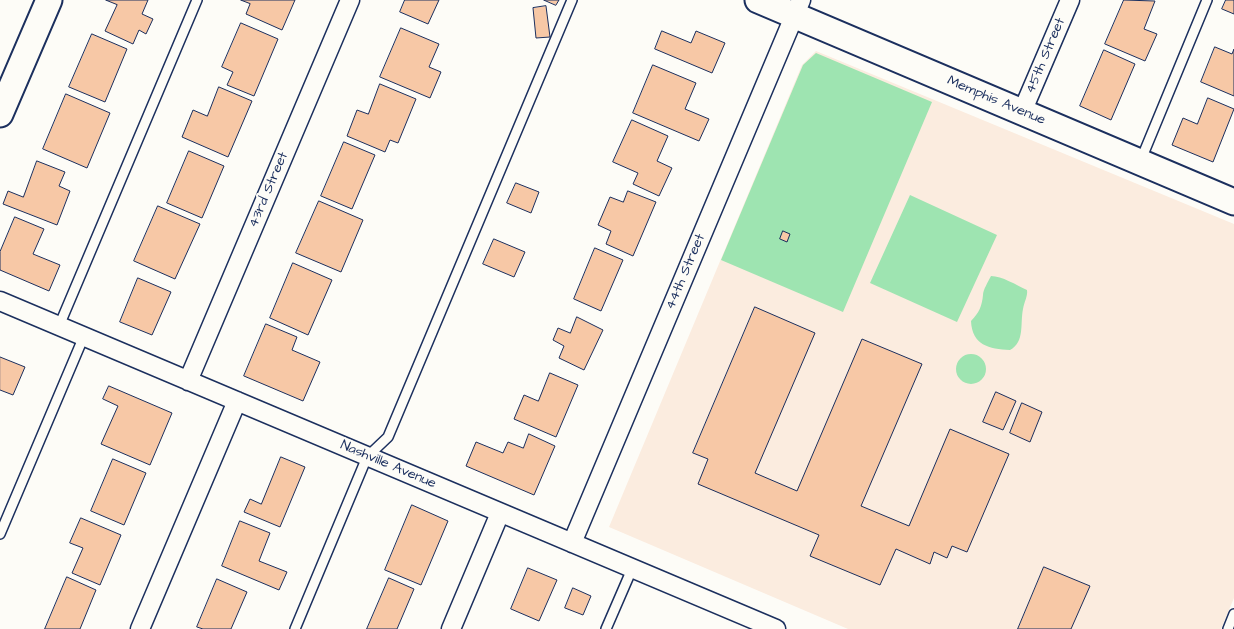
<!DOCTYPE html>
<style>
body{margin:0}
canvas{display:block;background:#fdfcf7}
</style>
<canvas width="1234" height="629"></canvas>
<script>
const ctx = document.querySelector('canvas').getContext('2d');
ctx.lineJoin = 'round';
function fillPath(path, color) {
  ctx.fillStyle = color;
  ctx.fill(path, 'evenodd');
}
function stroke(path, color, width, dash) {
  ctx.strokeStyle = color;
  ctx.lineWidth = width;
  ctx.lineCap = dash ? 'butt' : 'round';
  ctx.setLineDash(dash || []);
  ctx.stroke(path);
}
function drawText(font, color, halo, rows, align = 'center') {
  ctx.font = font + ' "Architects Daughter",sans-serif';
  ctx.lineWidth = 4;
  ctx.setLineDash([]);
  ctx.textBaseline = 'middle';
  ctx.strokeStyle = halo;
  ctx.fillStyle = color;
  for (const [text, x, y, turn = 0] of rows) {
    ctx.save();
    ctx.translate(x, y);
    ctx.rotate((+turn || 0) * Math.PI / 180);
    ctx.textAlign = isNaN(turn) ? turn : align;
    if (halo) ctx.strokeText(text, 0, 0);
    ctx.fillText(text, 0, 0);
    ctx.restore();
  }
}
fillPath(new Path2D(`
 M816 51 1234 224V598L1221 629H848L609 527 802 65Z`), '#fbecdf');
fillPath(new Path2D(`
 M816 53 932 102 843 312 721 260 803 65Z
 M910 195 997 235 957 322 870 283Z
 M991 276C1002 276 1016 285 1027 290 1028 296 1024 302 1023 309 1020 324 1025 342 1010 350 989 349 972 345 971 321 979 313 982 306 983 295 983 290 988 282 991 276Z
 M956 369a15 15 0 1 1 30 0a15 15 0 1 1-30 0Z`), '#9ee4b1');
const building = new Path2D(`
 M106 0H148L142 14 153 19 146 34 139 30 133 44 105 31 117 5Z
 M241 0H295L282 30 246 14 250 4Z
 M405 0H439L428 24 400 12Z
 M544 0H559L556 5Z
 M1124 0 1155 1 1144 29 1157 34 1145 61 1105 44Z
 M1226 0H1234V14L1222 9Z
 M546 6 550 37 536 38 533 8Z
 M241 23 278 39 254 96 227 85 233 72 222 67Z
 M401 28 439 44 429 67 441 72 430 98 380 77Z
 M662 31 691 43 696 31 725 43 712 73 655 49Z
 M92 34 127 49 105 102 69 87Z
 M1215 47 1232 54 1234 49V96L1201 82Z
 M1104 50 1135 64 1111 120 1080 106Z
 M653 65 696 83 685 109 709 119 699 141 633 113Z
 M380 84 416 99 398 143 390 140 385 152 347 136 357 110 368 114Z
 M219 87 252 101 228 157 182 137 193 110 207 116Z
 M66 94 110 113 87 168 43 149Z
 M1208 98 1234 109 1213 162 1172 145 1183 118 1197 124Z
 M632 120 668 136 657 161 672 168 659 196 633 184 638 173 613 162Z
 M344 142 375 155 352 209 321 196Z
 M189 151 224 166 202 218 167 203Z
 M37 161 65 172 59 186 70 191 57 225 3 204 8 191 23 197Z
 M516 183 539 192 531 213 507 203Z
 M628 191 656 202 633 256 606 244 611 231 598 225 610 197 623 202Z
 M319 201 363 220 341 272 296 253Z
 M158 206 200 224 175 279 134 261Z
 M15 217 44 229 33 254 60 265 49 291 0 270V252Z
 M783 231 790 234 787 242 780 239Z
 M494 239 525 252 514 277 483 264Z
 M595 248 623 260 601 311 574 299Z
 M293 263 332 280 308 335 270 318Z
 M138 278 171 292 152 335 120 322Z
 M755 307 815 333 755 473 797 491 862 339 922 364 861 506 909 526 950 429 1009 454 967 552 952 546 947 558 934 552 930 564 896 549 880 585 810 556 819 535 698 484 708 459 693 453Z
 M577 317 603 330 584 370 559 358 564 346 553 340 558 328 570 333Z
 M266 324 297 337 292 350 320 362 303 401 244 376Z
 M0 357 25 367 13 395 0 390Z
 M550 373 578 385 556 437 514 419 524 395 538 401Z
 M109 386 172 413 150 465 101 444 118 406 103 399Z
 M996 392 1016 401 1003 430 983 422Z
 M1022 403 1042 412 1030 442 1010 433Z
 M529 434 555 446 534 495 466 466 476 442 503 453 508 442 523 448Z
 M281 457 305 467 280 527 244 512 250 499 261 504Z
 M113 459 146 473 124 525 91 511Z
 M412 505 448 521 421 585 385 570Z
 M81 518 121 535 100 585 72 573 83 548 70 543Z
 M240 521 270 533 259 561 287 572 279 590 222 566Z
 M1044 567 1090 586 1071 629H1018Z
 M528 568 557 580 539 621 511 609Z
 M67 577 96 590 80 629H45Z
 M389 578 414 589 397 629H367Z
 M217 579 247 592 231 629H203L197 627Z
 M573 588 591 596 583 615 565 608Z`);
fillPath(building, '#f7c8a6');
stroke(building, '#1b2f5e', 1);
const lane = new Path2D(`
 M1140 162 1207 0
 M59 326 197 0
 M0 534 84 336
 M295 629 367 457 388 437 572 0
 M606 629 632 569
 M1228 629 1234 614`);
const street = new Path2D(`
 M1022 112 1070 0
 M0 301 776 629
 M188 381 350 0
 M572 543 801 0
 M140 629 237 401
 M451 629 500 513`);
const secondary = new Path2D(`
 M758 0 1234 202
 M0 114 49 0`);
stroke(lane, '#1b2f5e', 12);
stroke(street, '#1b2f5e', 21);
stroke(secondary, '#1b2f5e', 29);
stroke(lane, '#fdfcf7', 9);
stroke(street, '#fdfcf7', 18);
stroke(secondary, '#fdfcf7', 25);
drawText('14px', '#1b2f5e', '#fdfcf7', [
 ["45th Street",1046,56,-67],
 ["Memphis Avenue",996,101,23],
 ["43rd Street",269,190,-67],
 ["44th Street",686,272,-67],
 ["Nashville Avenue",388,465,23]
]);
</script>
